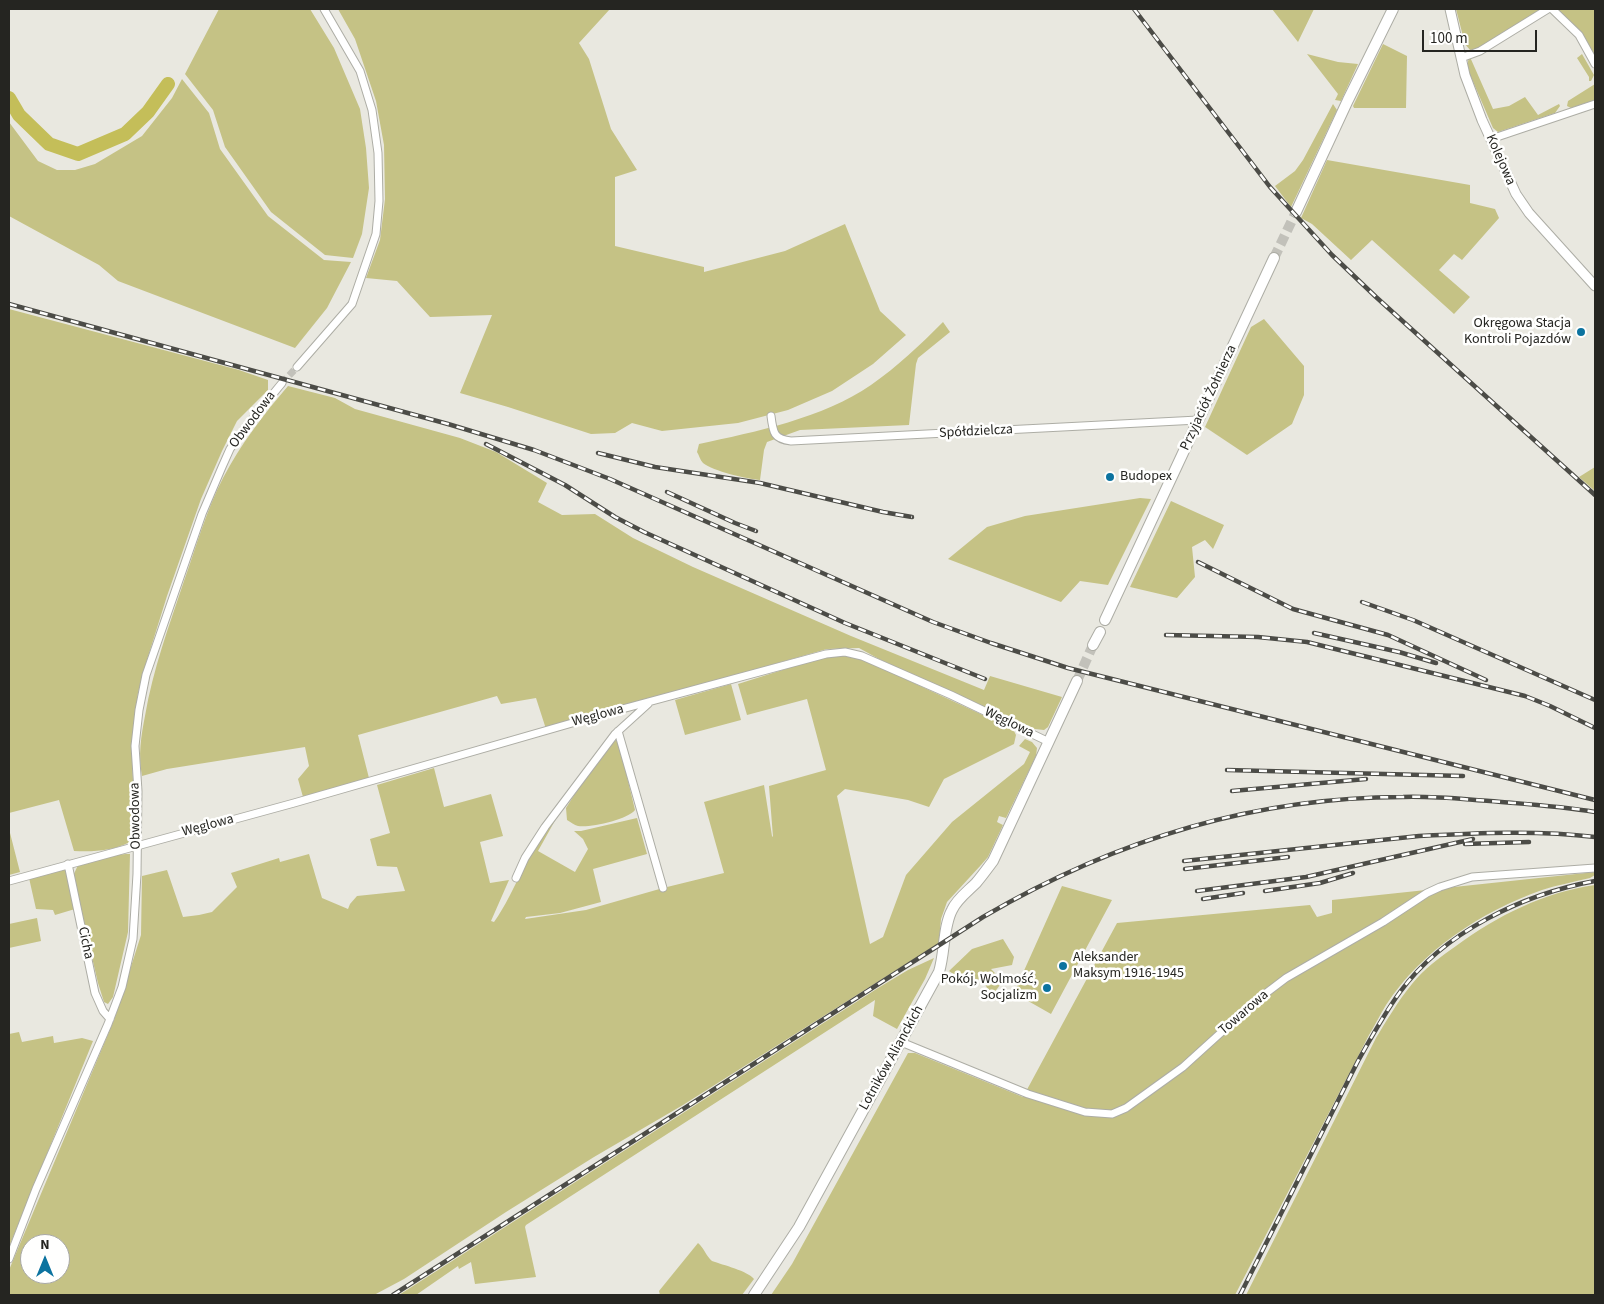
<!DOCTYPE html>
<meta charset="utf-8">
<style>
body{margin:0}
#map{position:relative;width:1604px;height:1304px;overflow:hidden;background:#e9e8e0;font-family:"Source Sans 3",sans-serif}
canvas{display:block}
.frame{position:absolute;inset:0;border:10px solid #252521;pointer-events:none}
.north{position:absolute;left:20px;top:1234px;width:50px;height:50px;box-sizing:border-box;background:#fffffe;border:1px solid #a8a8a6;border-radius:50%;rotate:0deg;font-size:14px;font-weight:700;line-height:20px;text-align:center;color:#252521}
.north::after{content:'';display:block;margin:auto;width:18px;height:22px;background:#0c739f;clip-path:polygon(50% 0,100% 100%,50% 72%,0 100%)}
.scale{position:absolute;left:1422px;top:30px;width:115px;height:22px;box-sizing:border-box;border:2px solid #252521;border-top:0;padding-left:6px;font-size:15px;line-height:18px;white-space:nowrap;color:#252521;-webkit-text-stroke:4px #fffffe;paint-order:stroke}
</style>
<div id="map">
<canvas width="1604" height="1304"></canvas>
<div class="frame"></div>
<div class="north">N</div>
<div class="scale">100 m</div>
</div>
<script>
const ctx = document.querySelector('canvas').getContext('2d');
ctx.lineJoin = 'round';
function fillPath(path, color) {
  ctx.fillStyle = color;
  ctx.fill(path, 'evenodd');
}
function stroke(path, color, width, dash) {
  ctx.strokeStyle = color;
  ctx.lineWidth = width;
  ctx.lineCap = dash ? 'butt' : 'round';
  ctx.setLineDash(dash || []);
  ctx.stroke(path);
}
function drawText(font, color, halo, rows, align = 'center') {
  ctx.font = font + ' "Source Sans 3",sans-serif';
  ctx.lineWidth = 5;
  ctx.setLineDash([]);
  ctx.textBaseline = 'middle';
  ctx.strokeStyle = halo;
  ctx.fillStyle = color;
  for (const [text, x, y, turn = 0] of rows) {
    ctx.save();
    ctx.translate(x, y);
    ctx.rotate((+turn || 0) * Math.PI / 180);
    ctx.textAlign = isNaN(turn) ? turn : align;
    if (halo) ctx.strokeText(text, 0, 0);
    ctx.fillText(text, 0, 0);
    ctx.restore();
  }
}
fillPath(new Path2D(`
 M219 9H310L334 48 360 109 366 148 369 188 362 234 353 258 325 255 271 212 225 147 213 110 185 74Z
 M338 9H610L579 43 589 59 611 129 637 170 615 177V246L704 267V272L785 251 845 224 880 311 906 335 873 364 832 391 788 410 738 423 662 431 632 423 615 433 591 434 508 407 460 393 492 315 430 317 397 281 366 278 380 240 385 199 384 145 376 101 355 39Z
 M1272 9H1314L1298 42Z
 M1456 9H1542L1478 49 1470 50 1465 44Z
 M1556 9H1595V58Z
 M1383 44 1407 56 1406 108H1354L1353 106Z
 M1307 54 1338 62 1358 64 1341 101 1335 100 1338 94Z
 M1582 54 1594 75 1591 81H1589V77L1577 58Z
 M1470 57 1493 109 1509 106 1525 97 1538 115 1559 104 1560 106 1555 113 1498 132 1493 128 1468 70V61Z
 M182 79 209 113 220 149 268 216 324 260 351 262 327 308 295 348 118 281 99 265 9 216V122L38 161 57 170H75L95 164 142 136 172 98Z
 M1595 84V100L1571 108 1567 106 1568 101Z
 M1333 104 1337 110 1291 207 1275 186 1295 171 1303 160Z
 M1327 160 1470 185V203L1495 209 1499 218 1462 260 1454 254 1439 270 1470 297 1454 314 1372 240 1351 260 1312 224 1301 218Z
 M9 309 239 370 268 380V390L237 421 222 451 201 499 167 596 147 660 138 693 134 728 132 759 134 802 133 832 130 842C112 851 94 852 74 851L59 800 9 813Z
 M1264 319 1304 366V395L1292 424 1247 455 1205 427 1251 327Z
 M943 322 950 332 918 358 916 364 909 425 800 430 767 442 764 450 760 480C747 479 713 471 703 463 700 460 699 455 697 452L699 444C755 432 823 418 871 385 898 366 920 345 943 322Z
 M288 386 335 398 355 409 460 438 496 452 547 483 538 502 562 515 595 514 633 538 693 567 851 636 984 690 990 676 1062 697 1048 727 1044 730 1035 729 1034 731 879 659 859 648 827 649 546 729 536 698 501 704 497 696 358 735 369 778 303 797 298 779 309 766 305 747 167 769 142 776C138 756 141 736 145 716 153 669 169 626 184 581 196 547 206 511 223 478 241 444 263 415 288 386Z
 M1595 467V491L1579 477Z
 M1140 498 1151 499 1108 585 1080 581 1061 602 948 559 987 527 1025 516Z
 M1171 501 1224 525 1213 549 1205 540 1192 547 1195 577 1177 598 1130 587Z
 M837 655 862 659 1013 729 1016 735 1014 744 944 779 929 807 908 800 845 789 837 796 870 944 883 937 906 875 952 822 1024 764 1030 752 1019 746 1025 739 1032 742 1037 748 1036 756 1006 818 999 816 997 822 1003 825 988 857 981 865 947 902 941 919 939 943 683 1105 594 1157 506 1212 404 1279 374 1295H9V1270L114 1020 141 935 142 876 167 870 183 917 199 915 212 912 237 887 231 873 279 858 280 862 309 854 322 898 348 909 350 904 357 896 405 891 397 867 377 866 370 839 390 833 377 785 434 768 444 807 491 794 503 836 480 842 490 883 509 880 491 921 494 922C516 892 531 840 557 817L538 851 575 872 588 849 583 839 574 831H581L637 818 647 854 593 869 601 902 560 913 526 917 525 919 586 910 663 888 724 873 704 802 764 785 772 836 773 837 769 786 826 770 807 699 747 715 738 684 814 660ZM30 1244H60V1274H30Z
 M731 684 741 720 685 735 675 700Z
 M615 740 619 743 635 810C627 820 590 828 578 826 574 825 571 822 567 820L566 808 581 784Z
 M9 829 20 872 9 875Z
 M126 854H130L128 932 113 997 108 1004 104 1002 98 983 73 876 78 865 116 855Z
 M62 869H65L75 909 55 915 53 910 36 909 29 878Z
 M1595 872V875L1590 878C1574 882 1557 885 1542 890 1481 912 1422 950 1386 1005 1380 1015 1375 1025 1369 1035L1235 1295H771L792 1264 908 1053H915L1023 1097 1117 923 1310 905 1317 917 1332 913V900Z
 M1595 885V1295H1246L1376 1038C1387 1020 1398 1001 1412 984 1424 969 1440 957 1456 946 1497 916 1544 892 1595 885Z
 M1062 886 1112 900 1051 1014 1014 993Z
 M37 918 41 941 9 948V924Z
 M1003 939 1014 957 1012 965 991 969 1003 981 991 997 983 979 970 980 968 984 949 971 972 949Z
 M934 958 925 979 897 1029 873 1016 875 1000 526 1225 525 1227 536 1277 475 1284 471 1262 459 1269 458 1266 416 1295H399L878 988 908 970Z
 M19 1032 22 1042 53 1036 54 1043 82 1038 93 1041 9 1247V1034Z
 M698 1243C704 1248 706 1256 712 1261 723 1265 748 1271 754 1279L742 1295H660L659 1291Z`), '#c5c285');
stroke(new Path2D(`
 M9 98 19 115 49 144 78 154 125 134 148 112 168 84`), '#c4be59', 14);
stroke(new Path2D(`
 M282 383 297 367`), '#c2c1ba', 7, [7, 3.5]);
stroke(new Path2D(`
 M1274 258 1296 212
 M1077 681 1093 645`), '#c2c1ba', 10, [10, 5]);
const minor = new Path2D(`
 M1552 9 1579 35 1595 64
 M1461 58 1480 51 1548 9
 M1491 139 1595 104
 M297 367 352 304 376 234 379 201 378 153 372 110 360 71 324 9
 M771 416C773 433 774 439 791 441L1198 420
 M618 731 663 888
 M68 864 95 993 103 1011 110 1019
 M516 878 525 858 545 827 615 734 648 704
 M9 881 294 803 600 715 826 654 845 652 862 656 951 695 1049 742
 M901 1042 1028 1094 1085 1112 1112 1114 1126 1108 1183 1067 1257 1000 1286 978 1383 922 1427 893 1440 887 1472 877 1595 868
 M9 1259 36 1189 108 1024 122 987 133 939 137 874 138 791 135 746 139 710 146 675 202 514 222 467 230 449 245 428 282 383`);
const tertiary = new Path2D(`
 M1450 9 1465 75 1482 120 1516 194 1529 213 1595 286`);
const secondary = new Path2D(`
 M1296 212 1348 100 1393 9
 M1105 620 1274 258
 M1093 645 1100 632
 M754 1295 799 1227 939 972C945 952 943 927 952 910 957 899 967 892 976 883 982 876 987 869 993 861L1077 681`);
stroke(minor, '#adada5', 9);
stroke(tertiary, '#adada5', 11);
stroke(secondary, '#adada5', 12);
stroke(minor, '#fff', 7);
stroke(tertiary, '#fff', 9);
stroke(secondary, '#fff', 10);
const rail = new Path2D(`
 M1134 9 1270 187 1332 255 1376 297 1595 495
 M9 304 448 424 534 450 610 479 933 622 991 643 1068 668 1595 800
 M486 444 565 485 615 517 644 532 845 623 985 679
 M598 453 655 467 760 483 883 512 912 517
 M667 492 735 523 756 531
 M1198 562 1293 609 1388 635 1486 680
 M1362 602 1413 620 1595 700
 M1314 633 1399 652 1436 663
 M1166 635 1258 637 1307 642 1525 696 1550 706 1595 728
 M1227 770 1463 776
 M1232 791 1366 779
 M1465 844 1529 842
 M1184 861 1419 836C1478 833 1537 830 1595 837
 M1185 869 1288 857
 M1197 891 1306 877 1473 839
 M1265 891 1320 883 1353 873
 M1203 899 1243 893
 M393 1295 983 917C1113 841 1252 797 1403 797 1432 796 1461 799 1490 801 1525 804 1560 806 1595 812
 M1240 1295 1358 1061C1371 1038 1384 1014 1400 992 1444 932 1523 894 1595 881`);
stroke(rail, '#4c4c47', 4.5);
stroke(rail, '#fffffe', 2.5, [8]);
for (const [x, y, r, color] of [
 [1581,332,5,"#0c739f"],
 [1110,477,5,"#0c739f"],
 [1063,966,5,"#0c739f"],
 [1047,988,5,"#0c739f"]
]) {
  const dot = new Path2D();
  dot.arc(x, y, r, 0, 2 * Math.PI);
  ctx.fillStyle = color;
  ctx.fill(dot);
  stroke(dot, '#fffffe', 2);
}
drawText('14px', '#252521', '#fffffe', [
 ["Kolejowa",1500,160,66],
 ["Przyjaciół Żołnierza",1209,398,-65],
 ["Obwodowa",253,420,-53],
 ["Spółdzielcza",976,432,-3],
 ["Węglowa",598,716,-15],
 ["Węglowa",1009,723,26],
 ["Obwodowa",136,816,-91],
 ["Węglowa",208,826,-15],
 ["Cicha",85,943,78],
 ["Towarowa",1244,1013,-41],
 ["Lotników Alianckich",892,1058,-61]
]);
drawText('14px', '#252521', '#fffffe', [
 ["Okręgowa Stacja",1571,324],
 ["Kontroli Pojazdów",1571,340],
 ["Budopex",1120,477,"left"],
 ["Aleksander",1073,958,"left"],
 ["Maksym 1916-1945",1073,974,"left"],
 ["Pokój, Wolmość,",1037,980],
 ["Socjalizm",1037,996]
], 'right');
</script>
